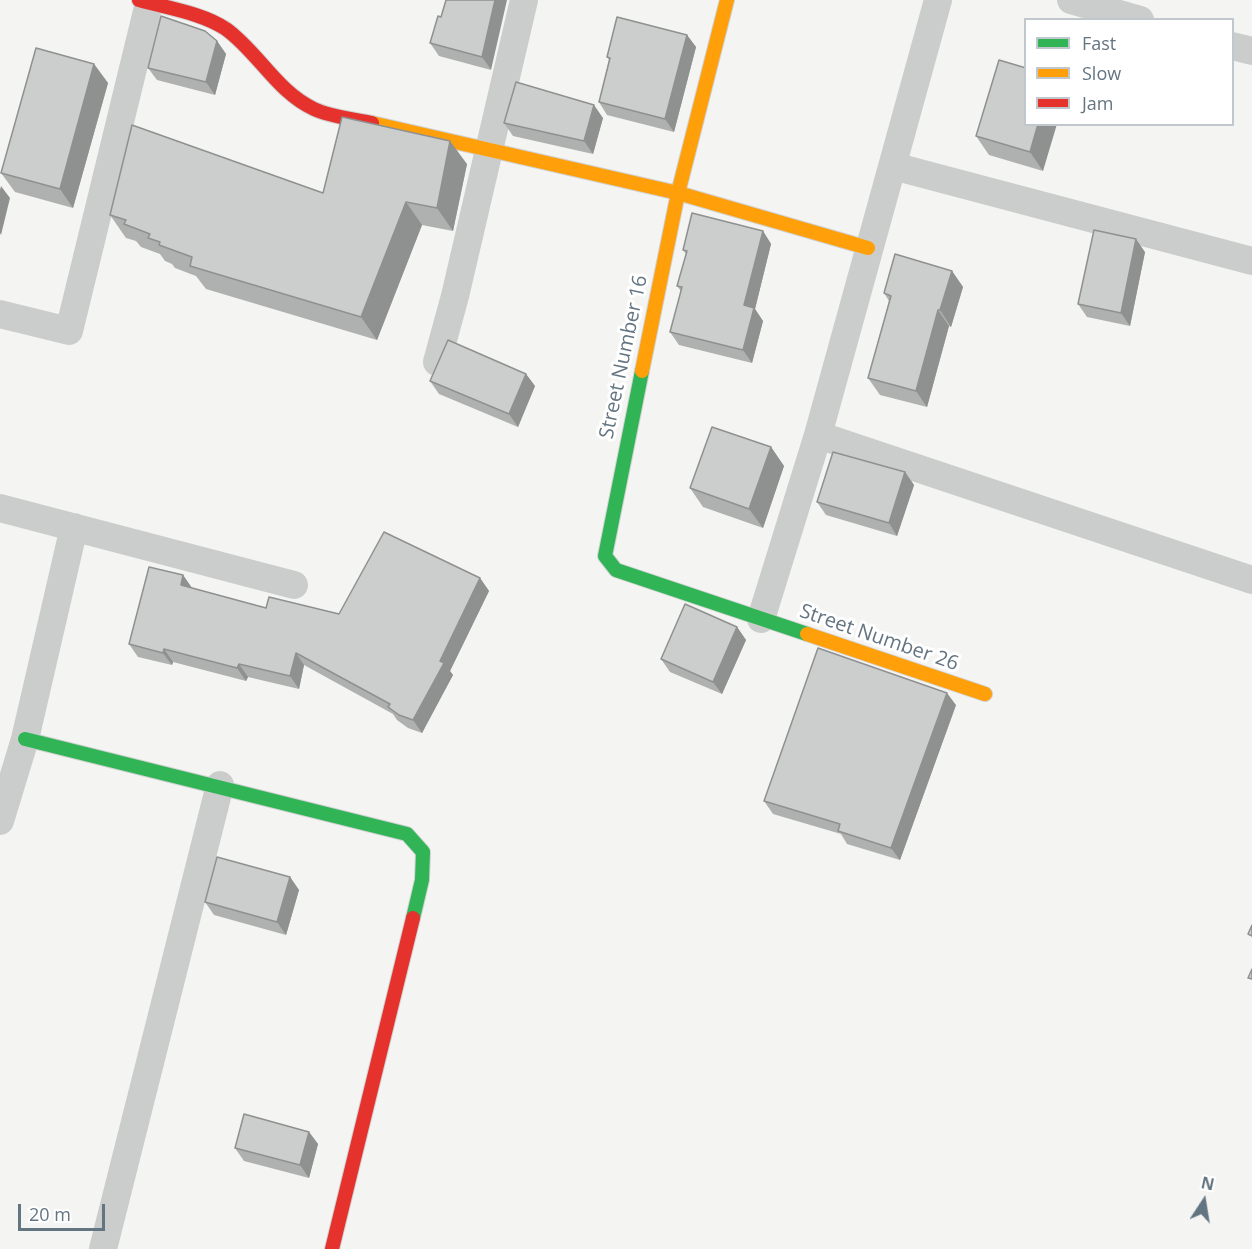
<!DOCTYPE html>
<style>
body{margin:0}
#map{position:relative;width:1252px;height:1249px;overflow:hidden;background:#f4f4f2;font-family:"Open Sans",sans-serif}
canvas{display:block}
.legend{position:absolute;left:1024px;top:18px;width:210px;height:108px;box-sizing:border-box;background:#fff;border:2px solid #c1c8cd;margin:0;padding:8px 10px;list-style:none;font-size:18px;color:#647582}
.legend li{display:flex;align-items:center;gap:12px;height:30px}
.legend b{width:30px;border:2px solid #c1c8cd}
.north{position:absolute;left:1174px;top:1171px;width:60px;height:60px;-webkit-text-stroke:4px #fff;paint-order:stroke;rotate:12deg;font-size:16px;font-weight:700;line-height:24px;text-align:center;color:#647582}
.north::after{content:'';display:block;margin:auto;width:21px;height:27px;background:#647582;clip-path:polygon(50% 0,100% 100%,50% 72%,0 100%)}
.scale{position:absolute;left:18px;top:1204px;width:87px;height:27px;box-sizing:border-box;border:3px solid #647582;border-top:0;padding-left:8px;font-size:18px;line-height:21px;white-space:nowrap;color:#647582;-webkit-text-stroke:4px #fff;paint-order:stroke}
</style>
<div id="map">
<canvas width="1252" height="1249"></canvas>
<ul class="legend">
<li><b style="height:8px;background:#30b455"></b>Fast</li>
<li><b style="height:8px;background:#ff9f0a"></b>Slow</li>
<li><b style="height:8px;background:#e5322d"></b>Jam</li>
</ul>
<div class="north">N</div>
<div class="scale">20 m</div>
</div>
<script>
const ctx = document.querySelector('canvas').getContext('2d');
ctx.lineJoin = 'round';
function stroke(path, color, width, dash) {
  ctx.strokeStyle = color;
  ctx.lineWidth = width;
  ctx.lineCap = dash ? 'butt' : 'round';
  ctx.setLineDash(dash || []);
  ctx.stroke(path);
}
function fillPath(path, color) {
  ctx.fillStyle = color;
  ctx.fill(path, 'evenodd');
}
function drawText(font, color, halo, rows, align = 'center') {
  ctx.font = font + ' "Open Sans",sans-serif';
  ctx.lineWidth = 6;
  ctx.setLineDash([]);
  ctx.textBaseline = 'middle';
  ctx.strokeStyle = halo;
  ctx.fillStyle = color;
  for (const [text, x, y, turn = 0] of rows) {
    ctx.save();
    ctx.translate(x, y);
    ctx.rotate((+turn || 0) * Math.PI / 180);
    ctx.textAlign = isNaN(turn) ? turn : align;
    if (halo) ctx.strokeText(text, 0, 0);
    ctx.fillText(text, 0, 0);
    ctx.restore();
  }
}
const fast = new Path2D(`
 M642 371 605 556 616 570 807 634
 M25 739 407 834 423 852 422 880 413 918`);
const slow = new Path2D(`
 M372 123 678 193 868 248
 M642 371 678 193 727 0
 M807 634 985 694`);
const jam = new Path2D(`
 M139 0C167 8 202 13 226 29 258 52 277 92 314 109 331 117 354 119 372 123
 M332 1249 413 918`);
stroke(fast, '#d0d2d2', 16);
stroke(slow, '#d0d2d2', 16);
stroke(jam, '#d0d2d2', 16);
stroke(new Path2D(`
 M1071 0 1140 20
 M1232 46 1252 51
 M893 166 1252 261
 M0 314 69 331 149 3
 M437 362 455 296 524 0
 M818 435 1252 580
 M0 508 294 585
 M761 619 818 435 938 0
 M0 821 25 739 74 527
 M103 1249 220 785`), '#cbcdcd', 28);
stroke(fast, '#30b455', 14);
stroke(slow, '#ff9f0a', 14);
stroke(jam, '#e5322d', 14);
fillPath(new Path2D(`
 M446 0 491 70 439 56 430 43 441 17Z
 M687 35 696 47 674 132 607 115 599 102 609 60 607 57Z
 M217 41 226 54 215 95 157 80 148 68Z
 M94 64 108 83 73 208 15 192 1 173Z
 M1026 68 1043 171 989 155 976 136Z
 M603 118 593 154 513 136 504 123Z
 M467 164 453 231 422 225 377 340 206 289 196 276 175 268 172 264 165 261 160 254 141 247 136 241 126 238 110 215 323 193Z
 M763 231 771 244 755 309 763 321 752 363 679 345 670 332 681 291 677 286 686 254 683 250Z
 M1145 252 1130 326 1087 317 1078 304Z
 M952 271 963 287 951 327 949 326 927 407 880 395 868 378 889 301 884 293Z
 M526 374 535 386 518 427 439 394 430 381Z
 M771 447 784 466 763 528 703 507 690 488Z
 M905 472 914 485 897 536 826 515 817 502Z
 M183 575 192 588 266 608 339 614 480 578 489 591 450 671 453 675 422 733 408 728 397 720 393 714 304 665 299 689 248 677 246 681 173 662 172 665 138 657 129 644Z
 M737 627 746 640 722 694 670 672 661 659Z
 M956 705 900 860 847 844 841 834 773 814 764 801Z
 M290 877 299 890 286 935 214 915 205 902Z
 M309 1132 318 1144 309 1178 244 1161 235 1148Z`), '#afb1b0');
fillPath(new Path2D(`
 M495 0H507L491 70 482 57Z
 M687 35 696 47 674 132 665 119Z
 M217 41 226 54 215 95 206 82Z
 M94 64 108 83 73 208 60 189Z
 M594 105 603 118 593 154 584 141Z
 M1038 124H1057L1043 171 1030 152Z
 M450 141 467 164 453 231 437 208Z
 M1 186 10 198 1 235 0 233V190Z
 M406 202 422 225 377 340 361 317Z
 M763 231 771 244 755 309 763 321 752 363 743 350 744 305Z
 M1136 239 1145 252 1130 326 1121 313Z
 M952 271 963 287 951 327 940 310Z
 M938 310 949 326 927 407 916 391Z
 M526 374 535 386 518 427 509 414Z
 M771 447 784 466 763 528 749 509Z
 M905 472 914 485 897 536 889 523Z
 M183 575 192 588 181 585Z
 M480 578 489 591 450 671 453 675 422 733 413 720 440 661Z
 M737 627 746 640 722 694 713 682Z
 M164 649 173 662 172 665 163 653Z
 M296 653 304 665 299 689 290 676Z
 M239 664 248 677 246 681 237 668Z
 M947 693 956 705 900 860 891 848Z
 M290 877 299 890 286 935 277 922Z
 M309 1132 318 1144 309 1178 300 1165Z`), '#8f9090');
const building = new Path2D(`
 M446 0H495L482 57 430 43 438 16 441 17Z
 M161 16 205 31 217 41 206 82 148 68Z
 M617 17 687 35 665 119 599 102 610 58 607 57Z
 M36 48 94 64 60 189 1 173Z
 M999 60 1026 68V124H1038L1030 152 976 136Z
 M516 82 594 105 584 141 504 123Z
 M342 117 450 141 437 208 406 202 361 317 190 266 192 257 159 245 160 242 148 238 150 234 124 224 126 220 110 215 132 125 323 193Z
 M692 213 763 231 744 305 754 308 743 350 670 332 682 287 677 286 687 251 683 250Z
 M1094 230 1136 239 1121 313 1078 304Z
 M895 254 952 271 940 310H938L916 391 868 378 891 296 884 293Z
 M448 340 526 374 509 414 430 381Z
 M712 427 771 447 749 509 690 488Z
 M833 452 905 472 889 523 817 502Z
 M384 532 480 578 440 661 444 663 413 720 399 715 388 707 390 704 296 653 290 676 239 664 237 668 164 649 163 653 129 644 149 567 183 575 181 585 266 608 269 597 339 614Z
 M685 604 737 627 713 682 661 659Z
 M818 648 947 693 891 848 838 831 840 824 764 801Z
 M217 857 290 877 277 922 205 902Z
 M1252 925V936L1248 934Z
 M1252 969V979L1248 978Z
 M244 1114 309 1132 300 1165 235 1148Z`);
fillPath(building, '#cccecd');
stroke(building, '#8f9090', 1.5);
drawText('20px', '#647582', '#fff', [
 ["Street Number 16",624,357,-78],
 ["Street Number 26",879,638,19]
]);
</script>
